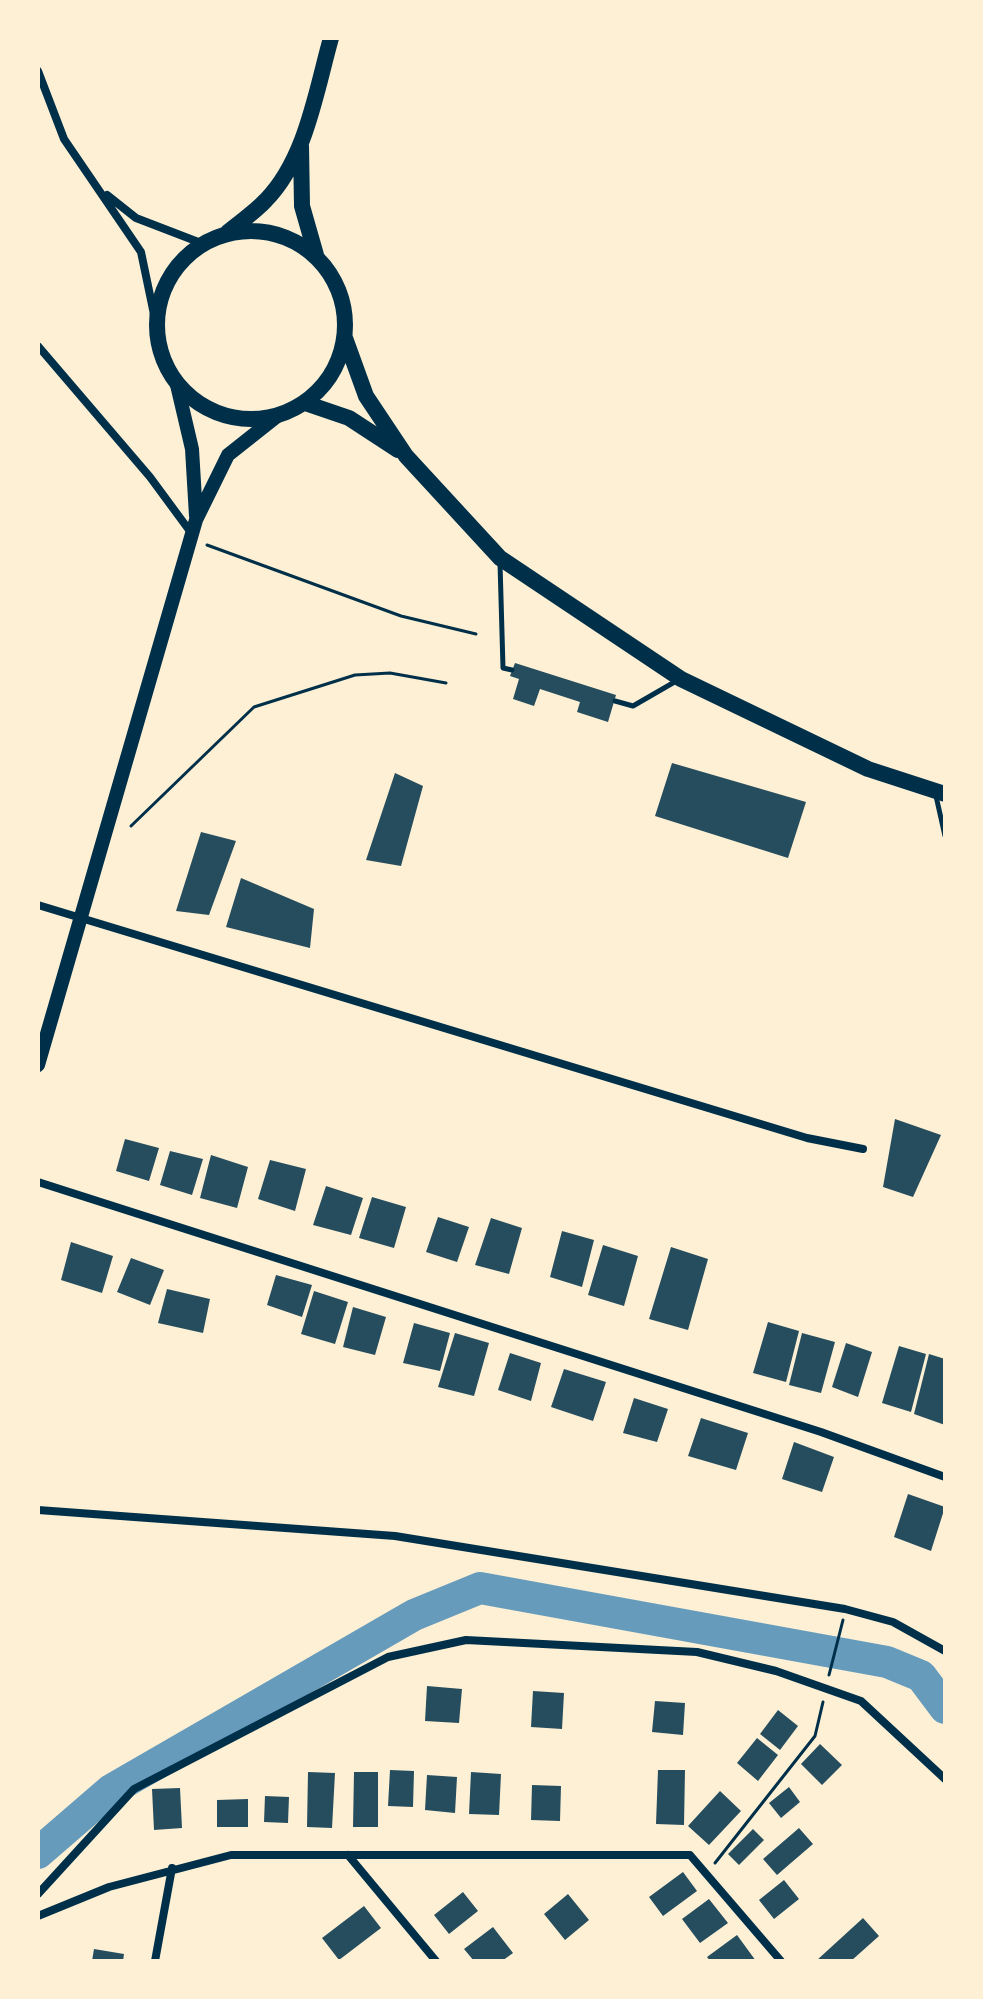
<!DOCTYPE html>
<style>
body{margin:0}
#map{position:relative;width:983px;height:1999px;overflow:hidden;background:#fdf0d5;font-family:"PT Sans",sans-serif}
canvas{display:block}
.frame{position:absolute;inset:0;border:40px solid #fdf0d5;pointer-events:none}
</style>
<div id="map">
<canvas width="983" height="1999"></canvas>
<div class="frame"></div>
</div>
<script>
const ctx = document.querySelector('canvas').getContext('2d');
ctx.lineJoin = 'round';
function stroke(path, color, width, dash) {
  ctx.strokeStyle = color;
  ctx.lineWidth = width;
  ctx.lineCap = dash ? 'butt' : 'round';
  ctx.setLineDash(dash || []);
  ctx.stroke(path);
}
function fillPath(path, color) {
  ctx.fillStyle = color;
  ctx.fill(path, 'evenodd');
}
stroke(new Path2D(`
 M38 1853 111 1790 414 1615 480 1588 887 1662 921 1676 945 1708`), '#669bbc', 32);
fillPath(new Path2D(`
 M515 663 616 695 608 722 577 712 580 702 540 689 534 706 513 699 519 679 510 676Z
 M672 763 806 802 788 858 655 816Z
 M395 773 423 786 401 866 366 860Z
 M201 832 236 841 209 915 176 911Z
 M241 878 314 909 310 948 226 927Z
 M895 1119 941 1135 913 1197 883 1187Z
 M125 1139 159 1148 149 1181 116 1171Z
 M170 1151 203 1159 192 1195 160 1185Z
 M211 1155 248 1167 237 1208 200 1198Z
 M270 1160 306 1169 295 1211 258 1199Z
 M326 1186 363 1198 351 1235 313 1225Z
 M372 1197 406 1207 394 1248 359 1238Z
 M438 1217 469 1227 457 1262 426 1252Z
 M491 1218 522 1228 509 1274 475 1265Z
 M562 1231 594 1240 582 1287 550 1277Z
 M71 1242 113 1256 102 1293 61 1280Z
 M603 1245 638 1256 624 1306 588 1295Z
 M671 1247 708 1259 688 1330 649 1319Z
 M131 1258 164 1270 150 1305 117 1292Z
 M276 1275 312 1285 302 1317 267 1305Z
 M167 1289 210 1299 203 1333 158 1323Z
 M314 1291 348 1302 335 1344 301 1334Z
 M353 1307 386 1317 375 1355 343 1347Z
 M768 1322 799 1331 786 1382 753 1373Z
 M414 1323 450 1333 440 1371 403 1363Z
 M455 1333 489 1343 474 1396 438 1387Z
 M802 1333 835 1342 821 1393 789 1385Z
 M846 1343 872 1352 858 1397 832 1387Z
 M899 1346 926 1354 911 1412 882 1403Z
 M510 1353 541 1363 531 1401 498 1390Z
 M929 1354 945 1359V1425L914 1414Z
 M564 1369 606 1382 593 1421 551 1407Z
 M634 1398 668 1409 657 1442 623 1433Z
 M701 1418 748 1433 736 1470 688 1456Z
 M794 1442 834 1457 822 1492 782 1479Z
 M908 1494 945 1507 931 1551 894 1537Z
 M427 1686 462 1689 459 1723 425 1721Z
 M533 1691 564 1693 562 1729 531 1727Z
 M655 1701 685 1703 683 1735 652 1732Z
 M778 1710 798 1726 780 1750 760 1734Z
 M757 1738 778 1755 758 1781 737 1763Z
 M820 1744 842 1765 822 1785 801 1764Z
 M390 1770 414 1771 413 1807 388 1806Z
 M658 1770H685L684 1825 656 1824Z
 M308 1772 335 1773 332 1828 307 1827Z
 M354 1772H378V1827H353Z
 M471 1772 501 1774 499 1815 469 1814Z
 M427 1775 457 1777 455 1813 425 1810Z
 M532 1785 561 1786 560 1821 531 1820Z
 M789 1787 800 1802 781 1818 769 1803Z
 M180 1788 182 1828 154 1830 152 1789Z
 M720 1791 741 1811 709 1845 688 1826Z
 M265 1796 289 1797 288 1823 264 1822Z
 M248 1799V1827H217V1800Z
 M799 1828 813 1844 777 1875 763 1859Z
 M753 1829 764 1840 739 1865 728 1854Z
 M683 1872 697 1891 663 1916 649 1897Z
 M784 1880 799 1899 774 1919 759 1900Z
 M463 1892 478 1911 449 1934 434 1915Z
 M568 1894 589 1920 565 1940 544 1914Z
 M709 1899 728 1923 700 1943 682 1919Z
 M364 1906 381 1928 339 1960 322 1938Z
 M863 1918 879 1936 851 1961H816Z
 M493 1927 513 1953 502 1961H474L464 1949Z
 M737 1935 756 1961H710L707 1957Z
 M94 1949 124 1954 123 1961H92Z`), '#264d5e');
stroke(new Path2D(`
 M207 545 401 616 476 634
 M131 826 254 707 355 675 390 673 446 683
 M829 1675 843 1620
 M715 1863 815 1736 823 1702`), '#003049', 3);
stroke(new Path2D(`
 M500 563 503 668 512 670
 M615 701 633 706 678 680
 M936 796 945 836`), '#003049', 5);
stroke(new Path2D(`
 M38 71 64 139 141 252 156 324
 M107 195 136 218 201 243
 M38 346 150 477 192 534
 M38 905 807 1138 863 1149
 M38 1182 821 1432 945 1477
 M38 1510 395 1536 845 1609 893 1622 945 1651
 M348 1855 436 1961
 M38 1894 134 1789 388 1657 466 1640 697 1652 776 1671 861 1701 945 1779
 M38 1916 109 1887 231 1855H690L781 1961
 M155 1961 172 1868`), '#003049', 8);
stroke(new Path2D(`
 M177 385 192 449 196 516
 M38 1065 196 520 228 455 276 417`), '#003049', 14);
stroke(new Path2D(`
 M301 146 302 206 316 255
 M157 325a94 94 0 1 1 188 0a94 94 0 1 1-188 0Z
 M228 232C240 222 255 212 266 200 306 159 316 91 331 38
 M345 338 366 396 406 456 500 558 681 679 868 769 945 794
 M305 403 349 418 398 450`), '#003049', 16);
</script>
